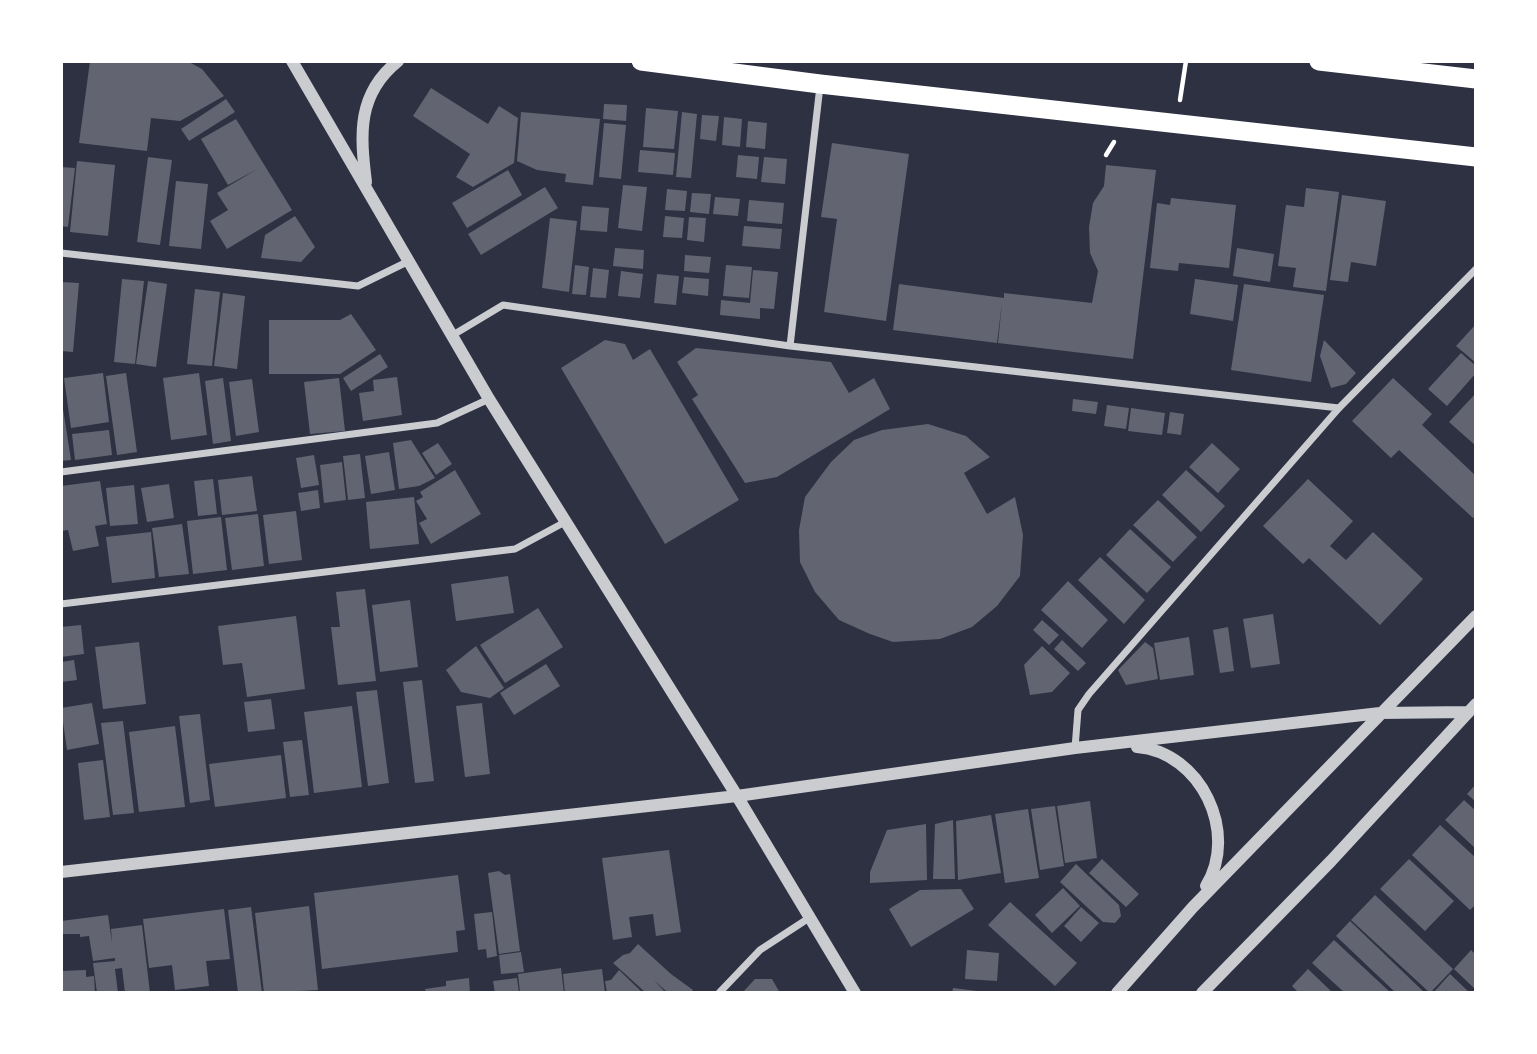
<!DOCTYPE html>
<style>
body{margin:0}
#map{position:relative;width:1537px;height:1054px;overflow:hidden;background:#2d3142;font-family:Montserrat,sans-serif}
canvas{display:block}
.frame{position:absolute;inset:0;border:63px solid #fff;pointer-events:none}
</style>
<div id="map">
<canvas width="1537" height="1054"></canvas>
<div class="frame"></div>
</div>
<script>
const ctx = document.querySelector('canvas').getContext('2d');
ctx.lineJoin = 'round';
function fillPath(path, color) {
  ctx.fillStyle = color;
  ctx.fill(path, 'evenodd');
}
function stroke(path, color, width, dash) {
  ctx.strokeStyle = color;
  ctx.lineWidth = width;
  ctx.lineCap = dash ? 'butt' : 'round';
  ctx.setLineDash(dash || []);
  ctx.stroke(path);
}
fillPath(new Path2D(`
 M90 61H187L202 69 224 96 180 121 151 118 147 151 79 143Z
 M431 88 488 124 499 106 518 118 514 163 473 187 456 177 470 154 413 116Z
 M226 99 235 112 189 141 181 129Z
 M604 104 627 105 626 121 603 119Z
 M646 108 678 111 674 149 643 147Z
 M521 112 600 119 593 185 565 182 566 174 537 170 517 161Z
 M682 112 697 114 691 178 676 177Z
 M702 115 719 116 716 141 700 139Z
 M724 117 742 119 740 147 722 145Z
 M236 119 292 210 227 249 210 221 228 210 217 193 259 168 228 185 201 139Z
 M748 121 767 123 765 149 746 147Z
 M604 123 626 125 621 179 599 177Z
 M832 143 909 154 886 321 824 312 837 219 821 217Z
 M640 150 675 153 673 175 638 172Z
 M738 155 759 157 757 179 736 177Z
 M148 157 172 160 160 245 137 242Z
 M764 157 787 159 785 184 761 182Z
 M77 161 115 165 108 236 70 232Z
 M1106 165 1156 170 1133 359 998 343 1002 302 997 343 893 330 899 284 1004 298V293L1092 303 1098 271 1090 253 1089 227 1093 203 1104 186Z
 M61 167 75 168 68 227 61 226Z
 M508 170 522 195 467 228 452 203Z
 M176 181 208 184 201 249 169 246Z
 M623 185 647 187 642 231 618 228Z
 M545 187 558 208 481 255 468 234Z
 M1306 188 1339 192 1326 291 1293 287 1296 268 1278 266 1286 205 1304 207Z
 M667 189 687 191 685 211 665 210Z
 M692 193 711 194 709 214 690 212Z
 M1342 195 1386 201 1376 266 1351 262 1348 282 1330 280Z
 M715 197 740 199 738 216 713 214Z
 M1171 198 1236 205 1229 268 1179 263 1178 271 1150 268 1157 203 1170 205Z
 M749 200 784 203 782 224 747 221Z
 M582 206 609 208 607 232 580 230Z
 M295 216 315 247 301 262 261 258 265 235Z
 M665 216 684 218 682 238 663 237Z
 M689 217 706 218 704 242 687 240Z
 M550 218 577 221 569 292 542 288Z
 M744 226 782 229 780 249 742 246Z
 M615 248 644 250 643 269 613 266Z
 M1237 248 1274 254 1270 282 1233 276Z
 M685 255 711 257 709 273 684 271Z
 M575 265 589 267 586 295 572 294Z
 M726 265 752 267 749 298 723 296Z
 M593 268 609 270 606 298 590 297Z
 M753 270 778 272 774 309 760 308V319L720 315 721 300 750 303Z
 M621 271 643 274 640 298 618 296Z
 M657 274 679 276 676 305 654 303Z
 M684 277 709 279 708 296 682 293Z
 M122 279 144 281 135 364 114 362Z
 M1195 279 1238 285 1233 321 1190 314Z
 M148 281 167 284 156 367 136 364Z
 M61 282 79 283 73 352 61 351Z
 M1244 284 1324 295 1311 382 1231 370Z
 M195 289 220 292 212 366 187 364Z
 M223 293 245 296 237 369 214 366Z
 M351 314 376 350 340 374H269V320H340Z
 M1476 324V363L1456 346Z
 M605 340 625 344 633 360 650 349 739 500 665 544 561 368Z
 M1324 340 1356 373 1346 384 1331 388 1320 356Z
 M696 348 831 362 849 393 874 378 890 409 777 477 745 483 692 399 698 395 677 362Z
 M1461 353 1476 366V373L1447 406 1428 389Z
 M380 354 388 367 351 391 343 378Z
 M103 373 109 422 71 428 64 378Z
 M126 373 137 452 117 455 106 376Z
 M199 373 207 435 171 440 163 378Z
 M397 377 402 415 363 421 359 393 374 391 373 380Z
 M223 378 231 441 213 444 205 381Z
 M339 378 345 431 310 434 304 382Z
 M1393 378 1432 414 1422 425 1476 476V516L1473 518 1399 450 1391 458 1352 421Z
 M252 379 259 432 236 436 229 382Z
 M1476 393V446L1449 422Z
 M61 396 71 460 61 461Z
 M1073 399 1098 402 1096 414 1072 411Z
 M1107 405 1129 408 1126 429 1104 426Z
 M1131 408 1165 413 1162 435 1128 431Z
 M1170 412 1184 414 1181 435 1167 433Z
 M928 424 966 436 990 457 964 473 987 514 1015 497 1023 535 1020 576 997 606 972 627 940 639 893 642 870 634 839 620 815 592 800 562 799 530 805 497 831 462 854 440 882 430Z
 M109 430 112 455 75 460 72 434Z
 M411 440 435 478 419 486 399 489 393 443Z
 M438 443 452 464 436 475 422 453Z
 M1212 443 1240 469 1218 493 1189 467Z
 M389 452 395 490 371 494 365 456Z
 M360 454 365 498 348 500 343 456Z
 M314 455 319 485 301 488 296 458Z
 M342 462 346 500 324 503 320 465Z
 M455 470 481 514 431 544 419 523 427 519 416 501 423 497 420 492Z
 M1186 470 1225 506 1201 532 1162 495Z
 M252 476 257 511 222 515 218 480Z
 M213 479 217 514 198 516 194 481Z
 M1308 479 1353 521 1330 546 1346 560 1373 532 1423 579 1380 625 1309 558 1303 564 1263 526Z
 M100 481 107 524 95 526 99 546 73 551 68 530 61 531V486Z
 M169 484 174 518 147 522 141 488Z
 M134 485 138 524 110 526 106 488Z
 M318 490 320 508 301 511 298 493Z
 M414 497 419 544 370 549 366 502Z
 M1158 500 1197 537 1173 562 1133 525Z
 M296 511 302 560 269 564 263 515Z
 M258 514 264 566 232 570 225 518Z
 M221 517 227 570 193 574 187 521Z
 M182 524 189 574 159 577 152 528Z
 M1130 529 1171 567 1147 593 1106 555Z
 M151 532 155 578 112 583 106 537Z
 M1100 557 1145 600 1124 624 1078 580Z
 M508 576 514 613 456 621 451 584Z
 M1068 581 1108 620 1082 648 1041 610Z
 M365 589 376 681 338 685 331 627H340L336 592Z
 M410 600 418 667 380 672 372 605Z
 M538 608 563 647 505 683 480 645Z
 M1273 614 1280 664 1251 668 1243 619Z
 M296 616 305 689 247 697 242 663 223 665 218 626Z
 M1042 620 1059 635 1049 645 1033 630Z
 M81 625 84 654 61 657V627Z
 M1228 627 1234 671 1220 673 1213 630Z
 M1189 637 1194 675 1160 680 1154 643Z
 M1062 640 1086 663 1078 671 1054 649Z
 M139 642 146 704 103 709 95 647Z
 M1145 642 1153 648 1158 679 1126 685 1118 670Z
 M476 646 504 688 490 698 461 692 446 670Z
 M1042 646 1070 673 1052 692 1030 695 1024 665Z
 M74 660 77 680 61 682V662Z
 M546 664 560 686 514 715 500 693Z
 M422 680 434 781 415 783 403 682Z
 M377 690 389 783 368 786 356 692Z
 M271 699 275 729 248 732 244 702Z
 M92 703 99 744 67 750 61 708Z
 M482 703 490 774 465 777 456 706Z
 M352 706 362 787 314 793 304 712Z
 M200 714 210 800 190 803 179 716Z
 M123 721 134 813 113 815 101 723Z
 M175 726 185 807 139 812 129 732Z
 M302 740 309 795 290 797 283 742Z
 M281 755 286 798 215 807 209 764Z
 M103 760 110 817 84 820 78 763Z
 M1476 784V802L1467 794Z
 M1464 800 1476 811V849L1445 820Z
 M1090 801 1097 858 1065 863 1057 806Z
 M1055 806 1064 866 1040 870 1031 809Z
 M1028 809 1039 878 1005 883 995 814Z
 M991 815 1001 873 958 880 956 821Z
 M953 820 955 879H933L935 824Z
 M926 824 927 880 870 883V872L887 830Z
 M1440 825 1476 858V904L1470 910 1412 855Z
 M669 850 681 932 656 936 653 914 629 917 632 937 613 940 602 858Z
 M1102 859 1139 894 1126 907 1089 873Z
 M1409 859 1454 901 1425 931 1380 889Z
 M1076 864 1119 905 1121 916 1115 923 1103 922 1060 882Z
 M499 871 505 875 510 874 520 951 499 954 488 873Z
 M458 875 465 930 456 931 458 952 322 969 314 893Z
 M1063 888 1080 906 1052 933 1035 915Z
 M961 889 974 909 911 947 889 909 920 890Z
 M1375 895 1453 969 1430 993 1351 920Z
 M1010 902 1077 963 1055 986 988 925Z
 M309 906 318 990 264 993 255 913Z
 M251 907 262 993H238L228 910Z
 M1081 907 1099 923 1081 942 1064 926Z
 M224 909 230 959 206 961 209 986 175 990 172 965 149 968 143 919Z
 M492 912 497 956 487 958 486 949 478 950 474 914Z
 M108 915 112 943 111 929 142 925 150 993H125L122 968 115 969 118 993H97L93 963 115 961V958L93 961 89 936 80 937V934H61V921Z
 M1350 921 1425 993H1396L1336 936Z
 M1334 940 1391 993H1345L1312 963Z
 M638 944 671 974 693 990 691 993H668L654 980 666 993H646L613 963 623 955 630 953Z
 M967 950 999 953 997 981 965 979Z
 M1471 950 1476 955V990L1454 969Z
 M521 952 524 972 501 974 499 955Z
 M561 968 564 993H520L518 974Z
 M602 969 605 993H565L563 974Z
 M1308 969 1333 993H1299L1292 986Z
 M86 970V977L94 976 95 993H61V971Z
 M619 970 643 993H607L605 981 611 980Z
 M1450 974 1470 993H1433Z
 M469 978 470 993H426L425 989 446 986V981Z
 M517 978 519 993H495L493 981Z
 M755 979H772L780 993H742Z
 M953 988 977 991V993H952Z`), '#626471');
stroke(new Path2D(`
 M1180 100 1186 61
 M1106 155 1114 142`), '#fff', 4.5);
stroke(new Path2D(`
 M61 253 358 286 407 262
 M453 335 503 305 790 346 1339 408
 M790 346 820 86
 M61 472 437 423 489 399
 M61 604 515 549 565 522
 M1075 748 1078 710 1089 694 1339 408 1476 269
 M719 993 760 950 809 918`), '#caccd0', 7);
stroke(new Path2D(`
 M292 61 489 399 737 796 855 993
 M366 182C360 134 357 94 398 61
 M1137 747C1201 752 1239 833 1206 886
 M61 872 737 796 1075 748 1380 713 1468 712
 M1117 993 1193 907 1476 616
 M1202 993 1331 861 1476 704`), '#caccd0', 12);
stroke(new Path2D(`
 M641 61 820 84 1476 157
 M1319 61 1476 79`), '#fff', 19);
</script>
